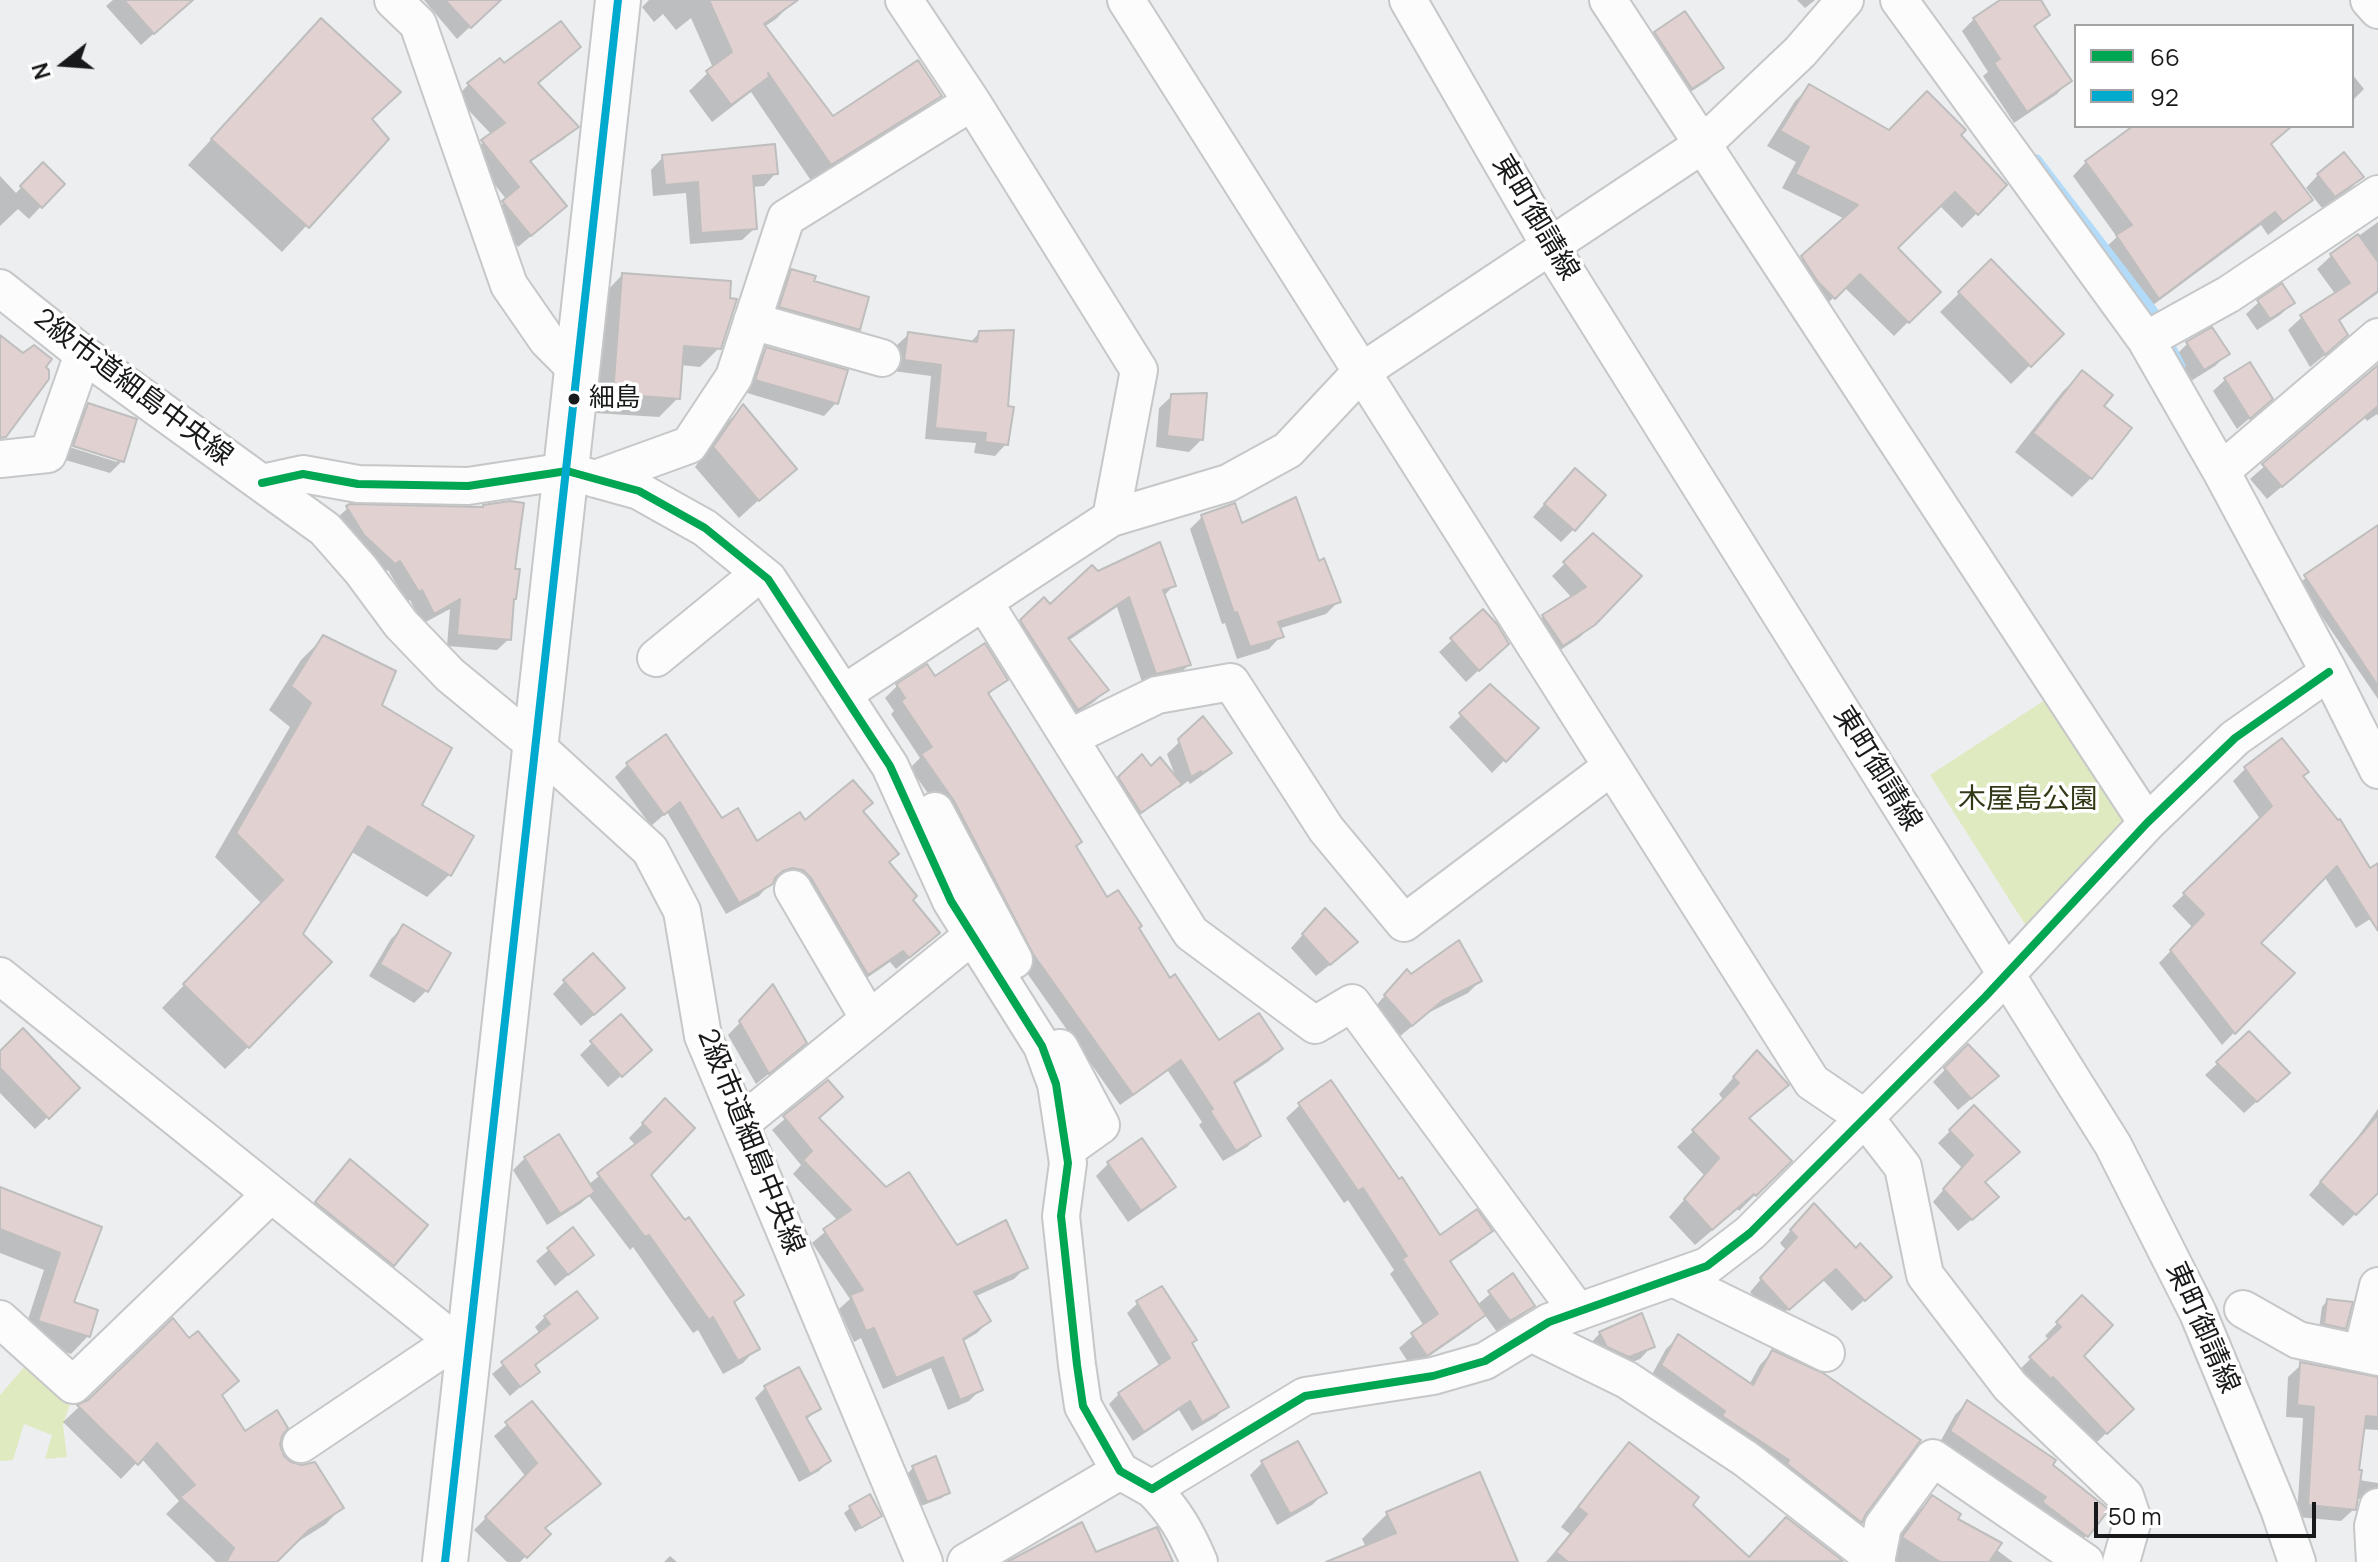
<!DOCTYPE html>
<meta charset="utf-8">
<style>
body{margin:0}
#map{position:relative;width:2378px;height:1562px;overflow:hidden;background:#edeeef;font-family:Manrope,sans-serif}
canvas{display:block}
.legend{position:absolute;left:2074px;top:24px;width:280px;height:104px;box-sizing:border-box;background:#fff;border:2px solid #a3a3a3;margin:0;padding:10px 14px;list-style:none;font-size:24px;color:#18191a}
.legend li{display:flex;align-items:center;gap:16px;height:40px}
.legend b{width:40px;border:2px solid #a3a3a3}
.north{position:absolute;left:24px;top:24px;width:80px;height:80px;-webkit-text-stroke:6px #fff;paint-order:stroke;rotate:253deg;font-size:22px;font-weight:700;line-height:32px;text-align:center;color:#18191a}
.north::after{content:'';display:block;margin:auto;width:28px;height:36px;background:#18191a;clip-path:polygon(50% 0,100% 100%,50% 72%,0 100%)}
.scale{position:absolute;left:2094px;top:1502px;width:222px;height:36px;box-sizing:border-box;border:4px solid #18191a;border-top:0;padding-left:10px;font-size:24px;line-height:28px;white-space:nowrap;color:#18191a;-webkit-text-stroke:6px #fff;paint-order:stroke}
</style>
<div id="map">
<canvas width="2378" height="1562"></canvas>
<ul class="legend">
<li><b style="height:10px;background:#00a651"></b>66</li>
<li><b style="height:10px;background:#00a9ce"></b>92</li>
</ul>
<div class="north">N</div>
<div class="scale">50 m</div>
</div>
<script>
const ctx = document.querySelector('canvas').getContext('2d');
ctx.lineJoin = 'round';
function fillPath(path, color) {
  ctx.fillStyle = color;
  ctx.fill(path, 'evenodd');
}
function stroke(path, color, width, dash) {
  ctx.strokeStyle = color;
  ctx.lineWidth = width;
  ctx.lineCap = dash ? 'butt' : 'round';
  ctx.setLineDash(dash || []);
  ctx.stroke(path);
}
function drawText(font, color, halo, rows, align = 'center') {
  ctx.font = font + ' Manrope,"Noto Sans JP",sans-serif';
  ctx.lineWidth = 7;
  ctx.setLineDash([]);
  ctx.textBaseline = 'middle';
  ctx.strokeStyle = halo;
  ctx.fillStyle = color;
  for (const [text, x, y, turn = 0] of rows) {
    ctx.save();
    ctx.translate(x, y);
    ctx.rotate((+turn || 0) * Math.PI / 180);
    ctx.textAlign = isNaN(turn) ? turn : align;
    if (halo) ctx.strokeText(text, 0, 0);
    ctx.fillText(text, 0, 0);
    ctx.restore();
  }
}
fillPath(new Path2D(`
 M2045 700 2125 826 2028 929 1930 775Z
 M25 1366 73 1395 63 1425 67 1457 45 1459 52 1435 24 1424 13 1460 0 1461V1395Z`), '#e0eac1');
fillPath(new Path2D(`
 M113 0H182L173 16 141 45 106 6Z
 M424 0H499L457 39Z
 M649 0H795L776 19 764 27 833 119 939 96 921 114 812 182 751 92 712 122 689 91 713 68 691 18 676 30 663 14 654 22 642 7Z
 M1797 0H1815L1805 8Z
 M2003 0H2038L2048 15 2034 28 2069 81 2057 94 2014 123 1983 76 1988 72 1962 31 1974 19Z
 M1655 34 1721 67 1709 80 1678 100 1643 46Z
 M296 46 371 120 387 139 282 252 188 165Z
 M579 47 536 84 576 127 564 139 529 163 552 218 518 247 491 215 507 200 470 154 492 135 456 97 468 85 500 61 504 66Z
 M2352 74 2364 89 2352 101Z
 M1810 86 1889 133 1958 135 2005 185 1962 228 1939 205 1895 249 1938 292 1894 336 1844 287 1819 312 1788 272 1845 219 1782 188 1796 162 1767 146 1795 101Z
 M2146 126H2291L2269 145 2310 199 2296 213 2268 235 2261 225 2145 311 2103 250 2117 237 2073 176 2086 162Z
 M663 157 776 173 764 186 752 187 755 228 742 240 690 244 686 193 653 196 651 170Z
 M43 165 62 184 29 219 18 209 0 226V176L16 193Z
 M2318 175 2362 177 2350 189 2322 208 2306 188Z
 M2378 222V293L2338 322 2332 349 2310 367 2288 330 2302 317 2336 295 2317 269 2331 256Z
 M1991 262 2061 334 2011 384 1940 312Z
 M792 271 812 282 859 329 846 341 768 319 780 284Z
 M622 275 719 348 700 367 680 365 678 398 659 417 595 413 604 294Z
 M2259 302 2293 303 2280 315 2257 330 2246 314Z
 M979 333 1006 444 995 456 974 453 976 443 925 439 931 376 893 371 897 345 909 334 970 343Z
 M2187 344 2227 354 2215 366 2191 381 2175 356Z
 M767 349 836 403 824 416 744 392 754 362Z
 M2378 367V416L2377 414 2367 421 2364 417 2267 499 2250 479Z
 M2082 373 2102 407 2129 429 2091 478 2072 497 2015 452 2063 391Z
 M2226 379 2258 411 2237 429 2213 391Z
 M1172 396 1201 440 1189 452 1156 447 1159 408Z
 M89 405 122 461 110 473 62 459 66 446 117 462V458L68 443 76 417Z
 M742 407 794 468 739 518 695 467 724 426Z
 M1563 483 1573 530 1561 542 1533 517Z
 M350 506 482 509 513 570 509 639 497 650 447 646 450 609 422 624 410 600 407 602 388 570 382 574 336 519Z
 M1202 517 1241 526 1318 564 1338 602 1326 614 1278 629 1281 636 1269 649 1237 659 1225 623 1222 624 1190 529Z
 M2378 528V699L2299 583Z
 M1593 536 1639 577 1580 637 1550 657 1531 629 1543 616 1572 598 1552 576Z
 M1097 573 1174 585 1164 596 1189 665 1176 677 1143 685 1117 607 1068 641 1106 690 1094 702 1065 721 1009 634 1044 600 1050 607Z
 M1483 612 1494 656 1466 682 1439 652Z
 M324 637 379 706 419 806 450 874 427 897 350 851 300 934 248 1047 225 1069 162 1008 262 904 215 857 290 727 269 710 301 660Z
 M934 679H1005L987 696 1106 900 1137 929 1169 981 1218 1043 1281 1049 1269 1061 1233 1085 1259 1135 1247 1147 1223 1161 1199 1125 1202 1122 1168 1071 1120 1105 1022 966 942 813 910 768 920 758 891 714 894 711 885 698 897 686Z
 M1490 687 1536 728 1492 773 1449 727Z
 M1203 719 1230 753 1217 765 1190 784 1188 781 1179 788 1178 785 1167 796 1128 823 1107 791 1142 757 1151 769 1176 778 1167 754Z
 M2281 741 2301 777 2369 871 2378 878V914L2356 928 2324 876 2258 943 2292 973 2222 1045 2159 963 2193 928 2172 906 2261 820 2233 781 2245 769Z
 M628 764 721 820 756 844 804 823 861 812 887 863 911 900 925 945 896 969 890 962 855 986 778 880 772 881 759 896 726 914 667 812 651 826 615 777Z
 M1313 923 1343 954 1316 976 1291 948Z
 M403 927 426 991 414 1003 369 976 391 939Z
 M1411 976 1480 981 1468 993 1428 1013 1399 1037 1373 1009 1395 984Z
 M565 981 610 1001 581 1026 553 994Z
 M773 988 792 1055 756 1084 728 1035Z
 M2249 1034 2275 1085 2244 1113 2205 1075Z
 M592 1043 637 1062 608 1087 580 1055Z
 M1968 1046 1984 1088 1958 1110 1933 1082Z
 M0 1053 78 1088 35 1129 0 1093Z
 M1741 1069 1770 1101 1748 1119 1789 1161 1739 1211 1737 1209 1695 1245 1669 1217 1705 1176 1677 1147 1724 1101 1719 1094Z
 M828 1082 817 1119 886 1190 957 1248 1026 1267 1014 1279 974 1297 989 1321 977 1333 962 1342 981 1389 969 1401 948 1410 931 1368 883 1389 861 1338 854 1342 839 1309 850 1299 812 1243 838 1221 793 1174 801 1165 772 1130Z
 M665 1101 648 1174 732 1304 757 1348 743 1363 723 1374 698 1330 693 1333 633 1247 630 1250 589 1196 580 1204 547 1225 513 1170 525 1158 588 1185 636 1146 629 1138Z
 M1300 1105 1440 1238 1490 1231 1477 1244 1449 1263 1477 1305 1512 1276 1532 1306 1520 1318 1497 1332 1484 1314 1470 1328 1412 1368 1399 1348 1424 1326 1390 1274 1394 1270 1348 1200 1344 1203 1286 1118Z
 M1974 1107 1984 1209 1958 1231 1933 1202 1962 1168 1938 1143Z
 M2378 1109V1191L2343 1226 2309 1195 2349 1149Z
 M1141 1141 1173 1186 1161 1199 1128 1222 1096 1176 1108 1164Z
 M350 1162 393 1264 374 1283 297 1222Z
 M0 1189 100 1228 71 1303 96 1311 88 1336 71 1354 22 1338 44 1270 0 1253Z
 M1801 1218 1877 1289 1852 1311 1823 1280 1775 1320 1750 1292 1786 1250 1780 1243Z
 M572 1230 592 1255 555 1286 536 1261Z
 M577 1294 595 1318 533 1366 527 1381 510 1396 492 1374 540 1334 535 1327 545 1317Z
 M2082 1298 2081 1356 2131 1409 2094 1445 2040 1388 2037 1390 2018 1371 2050 1340 2045 1336Z
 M2327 1301 2344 1328 2339 1333 2319 1329 2322 1307Z
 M1138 1303 1190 1344 1226 1407 1216 1417 1192 1431 1179 1410 1133 1441 1109 1404 1119 1394 1160 1367 1127 1313Z
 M1600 1333 1652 1346 1640 1359 1615 1369 1588 1346Z
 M1678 1337 1749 1385 1760 1365 1772 1352 1864 1513 1861 1522 1848 1534 1650 1378 1666 1349Z
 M189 1341 237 1381 221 1396 245 1433 278 1445 282 1457 341 1508 326 1524 291 1546 274 1562H216L166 1514 179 1501 141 1458 121 1479 63 1422 79 1407Z
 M2301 1365 2378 1379V1430L2362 1429 2357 1471 2359 1480 2378 1483V1503L2369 1498 2358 1499 2354 1509 2341 1521 2297 1517 2303 1418 2286 1417 2288 1377Z
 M798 1370 818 1409 806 1420 829 1461 819 1471 799 1482 755 1398 765 1388Z
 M1967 1402 2050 1465 2087 1535 2074 1548 1939 1444 1955 1415Z
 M531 1404 598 1484 544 1529 548 1534 520 1562H507L474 1530 526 1477 494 1436Z
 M1630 1444 1748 1559 1786 1519 1841 1562H1546L1570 1534 1561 1527 1611 1463Z
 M1262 1463 1324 1493 1312 1505 1277 1525 1250 1475Z
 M913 1468 948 1492 942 1498 921 1506 908 1473Z
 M1932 1497 1955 1519 2013 1562H1891L1884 1558 1913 1517Z
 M850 1508 879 1516 855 1532 844 1513Z
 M1387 1514 1516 1562H1329L1366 1547 1362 1539Z
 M670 1556 677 1562H664Z`), '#0003');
stroke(new Path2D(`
 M2037 159 2155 313 2160 323
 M2166 336 2181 366`), '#b1dbf8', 9);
const building = new Path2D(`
 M124 0H193L154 34Z
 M445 0H501L471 28Z
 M709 0H798L764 24 833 116 918 60 942 96 831 165 768 73 769 77 731 105 706 71 732 52Z
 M2000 0H2041L2050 15 2034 26 2072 81 2027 112 1994 63 2000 59 1973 18Z
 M1685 11 1724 68 1692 89 1654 32Z
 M321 18 401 92 372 119 389 139 309 228 211 139Z
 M561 21 581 47 538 83 579 127 530 161 567 206 531 236 502 201 519 187 481 140 505 123 467 83 500 58 504 63Z
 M1809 84 1889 130 1927 91 1966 130 1961 135 2007 185 1978 215 1955 192 1898 248 1941 292 1909 323 1860 274 1835 299 1818 282 1801 256 1858 205 1795 174 1809 147 1780 131Z
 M2133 126H2292L2271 144 2313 200 2283 222 2275 212 2159 299 2116 235 2132 225 2085 161Z
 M775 144 778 174 753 176 757 229 701 233 698 182 665 185 662 155Z
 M2344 152 2364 177 2335 197 2317 174Z
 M43 162 65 184 42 208 20 186Z
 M2358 234 2378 262V291L2339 320 2348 335 2325 355 2300 315 2350 283 2330 254Z
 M1991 259 2064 334 2031 367 1958 292Z
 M791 269 816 276 814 281 869 297 860 330 779 307Z
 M622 273 731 281 730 298 737 299 721 349 684 346 680 399 613 394Z
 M2282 283 2295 303 2270 319 2257 300Z
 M2212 327 2230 354 2204 370 2186 342Z
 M1014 330 1008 406 1014 407 1008 445 985 442 986 433 935 428 941 365 904 360 908 332 977 342 979 331Z
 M0 335 23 353 34 345 52 359 46 367 49 370V379L6 437 0 438Z
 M766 347 848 370 838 404 755 380Z
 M2250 362 2273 399 2250 419 2224 378Z
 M2378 365V406L2282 487 2262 464Z
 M2082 370 2113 395 2104 406 2132 428 2092 479 2033 433Z
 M1207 393 1203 440 1167 436 1171 394Z
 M88 403 137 419 124 462 73 446Z
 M743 404 797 469 759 501 713 447Z
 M1575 468 1606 495 1575 531 1544 504Z
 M1296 497 1319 561 1324 558 1341 602 1278 622 1284 637 1250 647 1237 612 1234 613 1201 515 1235 503 1242 523Z
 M510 501 524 503 515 569H520L516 599H514L511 640 457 635 460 599 434 614 422 590 419 592 400 561 395 564 364 535 346 506 350 504 483 507V505Z
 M2378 525V686L2304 575Z
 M1593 533 1642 576 1595 625 1563 646 1542 615 1586 587 1563 562Z
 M1160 542 1176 586 1163 590 1191 665 1156 674 1129 597 1068 638 1109 690 1078 710 1020 620 1044 597 1050 604 1092 565 1098 571Z
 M1483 609 1497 624 1509 644 1479 671 1450 638Z
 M323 635 396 671 382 705 452 748 422 805 474 836 451 876 368 826 303 934 332 962 249 1048 183 984 283 880 236 833 311 703 291 686Z
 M985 643 1008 680 988 693 1082 842 1076 846 1107 897 1118 890 1142 926 1139 928 1170 978 1175 974 1219 1040 1259 1013 1283 1049 1234 1082 1261 1136 1236 1151 1210 1111 1213 1109 1181 1060 1133 1095 1033 954 954 801 921 754 932 747 901 701 905 698 896 684 927 664 935 676Z
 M1490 684 1539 728 1506 762 1459 713Z
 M1203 716 1232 753 1203 773 1201 771 1191 777 1178 739Z
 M666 734 722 818 738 808 757 841 800 812 805 820 853 780 873 803 863 811 899 854 889 862 917 896 913 900 940 933 909 958 903 951 868 975 811 878 803 870 792 868 783 871 775 878 773 884 739 903 680 802 664 815 626 763Z
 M2282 738 2309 772 2303 776 2338 820 2340 819 2370 868 2378 863V931L2337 866 2261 943 2295 973 2235 1034 2170 950 2204 914 2183 893 2272 806 2244 767Z
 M1142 754 1151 766 1160 757 1182 784 1141 813 1118 777Z
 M1325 908 1358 942 1330 965 1302 934Z
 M403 924 451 953 428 992 380 964Z
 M1459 940 1482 981 1442 1001 1412 1026 1384 995 1407 969 1411 974Z
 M593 953 625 988 594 1015 563 980Z
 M773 984 807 1043 769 1074 739 1021Z
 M621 1014 652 1050 622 1077 590 1041Z
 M23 1028 80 1088 49 1119 0 1068V1051Z
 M2249 1031 2290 1073 2257 1102 2216 1062Z
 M1968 1044 1999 1076 1971 1099 1944 1068Z
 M1757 1050 1789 1085 1749 1118 1792 1161 1756 1196 1754 1194 1712 1230 1684 1199 1719 1158 1692 1130 1739 1083 1733 1077Z
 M828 1080 843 1097 819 1118 886 1187 909 1172 957 1245 1006 1220 1028 1268 974 1292 991 1321 963 1339 983 1390 960 1400 943 1357 896 1378 874 1328 866 1331 850 1295 863 1290 823 1229 851 1210 803 1160 812 1151 783 1116Z
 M1331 1080 1399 1179 1402 1177 1440 1235 1477 1209 1493 1231 1450 1261 1486 1315 1427 1356 1411 1333 1438 1314 1402 1259 1407 1256 1363 1188 1358 1191 1298 1103Z
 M665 1098 695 1128 651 1175 685 1220 689 1217 744 1295 734 1302 760 1349 738 1361 713 1317 709 1320 649 1235 645 1237 597 1173 651 1132 642 1123Z
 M1974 1105 2020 1152 1985 1182 1999 1197 1972 1220 1943 1189 1973 1155 1949 1130Z
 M2378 1115V1193L2356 1215 2320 1182Z
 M559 1134 595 1192 560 1214 524 1157Z
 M1142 1138 1176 1187 1141 1211 1107 1162Z
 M350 1159 428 1225 394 1266 315 1202Z
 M0 1187 102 1227 74 1302 98 1310 90 1337 38 1321 60 1253 0 1229Z
 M1814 1203 1856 1248 1860 1243 1892 1277 1865 1301 1836 1269 1789 1310 1760 1278 1797 1237 1790 1230Z
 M573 1227 594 1255 568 1275 547 1248Z
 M1513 1273 1535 1306 1510 1321 1488 1291Z
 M1162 1286 1197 1340 1192 1343 1229 1407 1202 1422 1190 1401 1144 1432 1118 1393 1170 1358 1136 1301Z
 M577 1291 598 1318 535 1365 540 1372 520 1387 501 1362 550 1324 544 1316Z
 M2082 1295 2113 1325 2084 1356 2134 1409 2107 1434 2053 1377 2051 1379 2029 1357 2061 1327 2056 1322Z
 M2327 1299 2353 1302 2346 1329 2324 1324Z
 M1642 1313 1655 1347 1629 1357 1607 1347 1599 1332Z
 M173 1318 189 1338 198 1331 239 1381 222 1395 245 1431 277 1410 288 1428 282 1436 280 1445 284 1456 291 1462 302 1465 315 1462 344 1508 309 1530 277 1562H226L234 1548 180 1497 195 1485 157 1443 138 1465 77 1405 88 1400Z
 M1678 1334 1753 1385 1772 1350 1823 1373 1921 1440 1866 1514 1862 1523 1787 1464 1789 1460 1722 1416 1725 1411 1661 1365Z
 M2300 1362 2378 1377V1417L2366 1416 2359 1470H2362L2356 1510 2308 1505 2314 1407 2297 1405Z
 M799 1367 821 1409 806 1417 831 1461 810 1474 764 1386Z
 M1967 1400 2056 1460 2053 1465 2107 1508 2108 1511 2088 1537 2042 1502 2046 1497 1950 1431Z
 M532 1401 601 1484 545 1528 551 1534 527 1558 485 1517 537 1463 505 1422Z
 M1298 1441 1327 1493 1290 1514 1261 1461Z
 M1629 1442 1699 1497 1693 1505 1749 1557 1786 1517 1843 1561 1568 1562 1556 1552 1587 1514 1578 1507Z
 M936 1456 950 1493 927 1502 912 1466Z
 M1480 1472 1518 1562H1326L1396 1533 1386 1512Z
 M870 1494 882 1516 861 1528 849 1506Z
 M1932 1495 1961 1514 1958 1519 2002 1543 1989 1562H1940L1902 1537Z
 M1082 1522 1096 1552 1157 1527 1173 1562H1007Z`);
fillPath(building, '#e2d1d1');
stroke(building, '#bebebe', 2);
const minor = new Path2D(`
 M393 0 418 24 509 285 547 340 577 370
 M904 0 972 102 1139 370 1111 518
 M1126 0 1812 1082 1865 1118 1903 1167 1925 1275 2010 1386 2125 1496 2133 1520 2121 1562
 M1408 0 1550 246 2113 1145 2198 1313 2279 1509 2297 1562
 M1608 0 2147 823
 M1899 0 2146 340 2221 471 2329 672 2378 770
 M2369 0 2378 10
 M0 288 83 354 325 529 361 570 401 624 450 675 535 745 650 850 682 911 703 1036 924 1562
 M752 321 882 358
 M2146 340 2229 294 2378 194
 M0 459 48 454 83 354
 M2221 471 2378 337
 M595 479 689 445 734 377 786 218 972 102
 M262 483 303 474 358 484 468 486 567 471 639 491 705 528 768 579 890 766 951 901 1042 1046 1056 1084 1068 1163 1061 1216 1077 1365 1083 1406 1120 1471 1152 1489 1305 1396 1433 1376 1485 1361 1549 1322 1707 1266 1750 1233 1985 997 2147 823 2235 738 2329 672
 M984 602 1191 933 1315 1025 1352 1003 1578 1312
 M656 658 760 573
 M843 694 1111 518 1228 483 1288 450 1361 372 1702 145 1800 52 1845 0
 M1069 738 1157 695 1231 682 1326 829 1404 923 1611 767
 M935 811 1014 960
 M793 889 869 1019
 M0 976 468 1352
 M1060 1048 1101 1125 1066 1150
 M740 1124 973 935
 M1673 1278 1826 1353
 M2243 1309 2298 1340 2378 1357
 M0 1319 73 1385 271 1194
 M1531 1333 1627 1380 1746 1459 1877 1561
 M2362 1353 2378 1286
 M301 1444 454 1341
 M1152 1489C1174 1510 1187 1534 1199 1562
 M966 1562 1120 1471
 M1876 1562 1883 1526 1933 1458 2085 1562
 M2375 1562 2373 1526 2378 1507`);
const major = new Path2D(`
 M445 1562 618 0`);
stroke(minor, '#c6c7c8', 40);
stroke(major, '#c6c7c8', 48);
stroke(minor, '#fcfcfd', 36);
stroke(major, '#fcfcfd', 44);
stroke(new Path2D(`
 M262 483 303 474 358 484 468 486 567 471 639 491 705 528 768 579 890 766 951 901 1042 1046 1056 1084 1068 1163 1061 1216 1077 1365 1083 1406 1120 1471 1152 1489 1305 1396 1433 1376 1485 1361 1549 1322 1707 1266 1750 1233 1985 997 2147 823 2235 738 2329 672`), '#00a651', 8);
stroke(new Path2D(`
 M445 1562 618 0`), '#00a9ce', 8);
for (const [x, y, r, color] of [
 [574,399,7,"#18191a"]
]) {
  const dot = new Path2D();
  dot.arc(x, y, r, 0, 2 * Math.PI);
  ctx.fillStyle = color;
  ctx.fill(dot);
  stroke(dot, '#fff', 3);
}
drawText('26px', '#18191a', '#fff', [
 ["細島",589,399]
], 'left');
drawText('28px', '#18191a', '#fff', [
 ["東町御請線",1535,218,59],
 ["2級市道細島中央線",133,388,37],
 ["東町御請線",1877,769,58],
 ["2級市道細島中央線",750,1142,68],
 ["東町御請線",2202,1328,66]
]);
drawText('28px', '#323917', '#fff', [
 ["木屋島公園",2028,800]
]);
</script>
